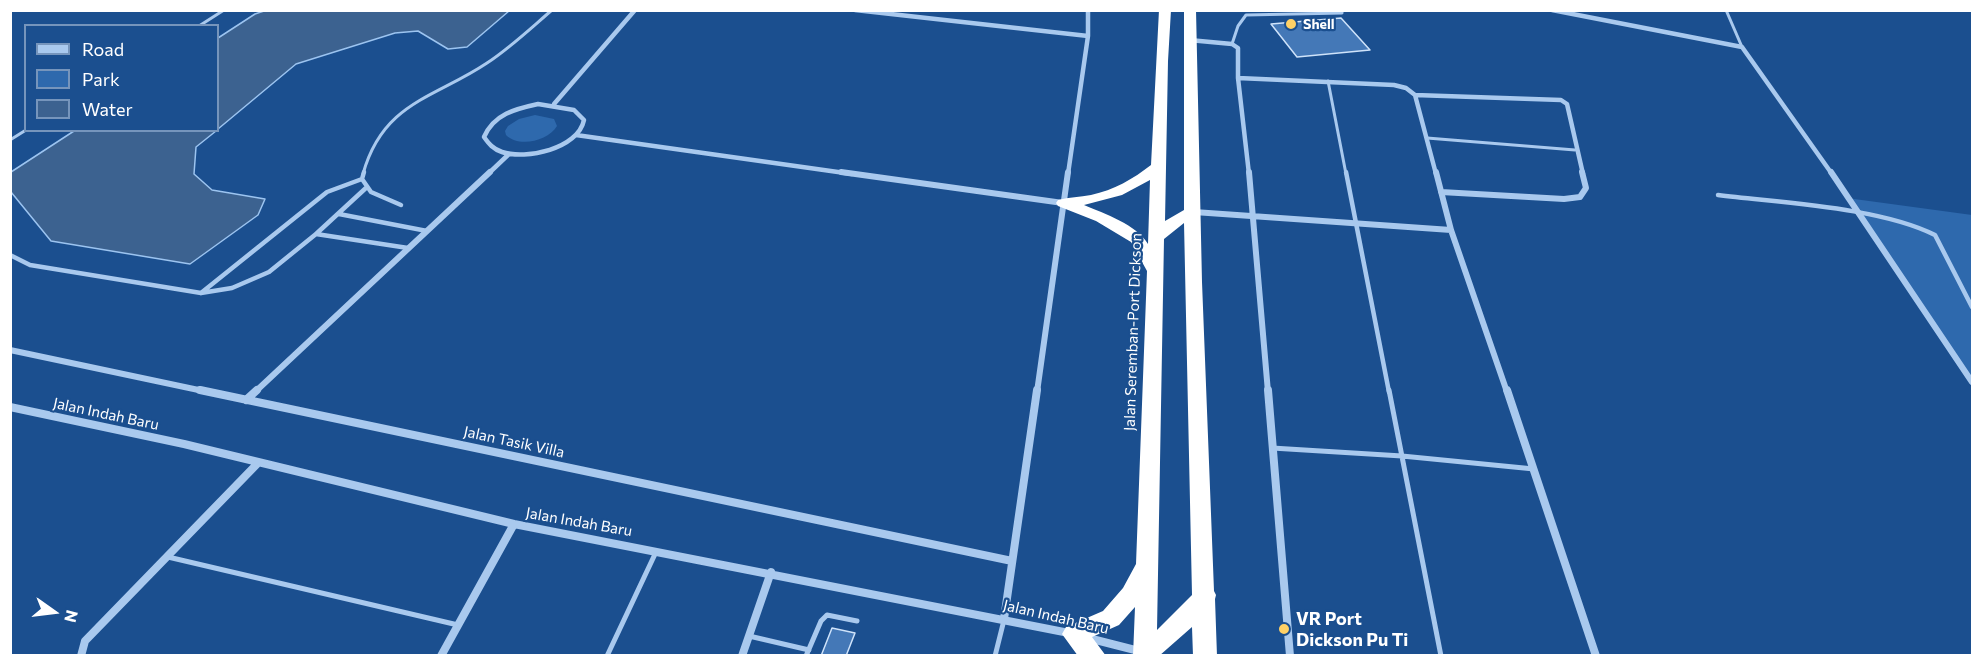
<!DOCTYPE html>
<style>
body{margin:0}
#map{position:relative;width:1983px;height:666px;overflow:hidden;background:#1b4f8f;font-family:Commissioner,sans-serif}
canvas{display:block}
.frame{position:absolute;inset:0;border:12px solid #fff;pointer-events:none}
.legend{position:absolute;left:24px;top:24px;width:195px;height:108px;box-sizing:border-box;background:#1b4f8f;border:2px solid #7695bc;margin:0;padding:8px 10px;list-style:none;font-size:18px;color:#fff}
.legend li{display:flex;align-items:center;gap:12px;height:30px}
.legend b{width:30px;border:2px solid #7695bc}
.north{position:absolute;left:24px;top:582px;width:60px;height:60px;-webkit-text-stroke:4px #1b4f8f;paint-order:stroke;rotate:104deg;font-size:16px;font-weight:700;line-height:24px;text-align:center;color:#fff}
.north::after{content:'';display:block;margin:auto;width:21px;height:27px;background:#fff;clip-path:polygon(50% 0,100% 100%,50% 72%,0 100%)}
</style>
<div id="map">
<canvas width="1983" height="666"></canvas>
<div class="frame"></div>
<ul class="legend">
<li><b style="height:8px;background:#a9c9ee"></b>Road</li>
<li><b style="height:16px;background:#2e69ad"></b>Park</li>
<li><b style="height:16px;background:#3c6290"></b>Water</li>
</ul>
<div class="north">N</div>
</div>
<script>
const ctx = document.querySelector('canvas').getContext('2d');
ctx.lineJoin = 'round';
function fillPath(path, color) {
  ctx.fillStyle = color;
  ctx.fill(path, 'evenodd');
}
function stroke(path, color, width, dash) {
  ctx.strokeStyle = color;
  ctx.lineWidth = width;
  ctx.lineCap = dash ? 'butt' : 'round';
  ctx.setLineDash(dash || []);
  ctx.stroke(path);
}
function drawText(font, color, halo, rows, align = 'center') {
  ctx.font = font + ' Commissioner,sans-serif';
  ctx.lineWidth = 4.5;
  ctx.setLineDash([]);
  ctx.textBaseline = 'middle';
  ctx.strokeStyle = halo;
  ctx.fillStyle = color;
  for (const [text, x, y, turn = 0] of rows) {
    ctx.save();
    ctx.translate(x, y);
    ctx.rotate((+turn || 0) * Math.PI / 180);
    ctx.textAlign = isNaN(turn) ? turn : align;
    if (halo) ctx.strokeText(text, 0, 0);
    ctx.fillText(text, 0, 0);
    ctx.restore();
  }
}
fillPath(new Path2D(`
 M535 115 554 119 557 126C548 141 519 148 506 135L505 131 508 126 519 119Z
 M1847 198 1972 215V387Z`), '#2e69ad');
const water = new Path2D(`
 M264 11V10L509 11 467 47 448 49 418 31 395 33 296 64 218 129V38L255 14Z
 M74 131H216L196 147 194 174 212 190 265 199 258 215 190 264 51 241 11 192V172Z`);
fillPath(water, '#3c6290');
stroke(water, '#9cc4f0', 1.5);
const building = new Path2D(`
 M1341 18 1370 50 1297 57 1271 24Z
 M832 628 855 633 846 656H821Z`);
fillPath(building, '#4478b7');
stroke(building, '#cfe3fa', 1.5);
stroke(new Path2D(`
 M1726 10 1742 47
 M199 26 224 10
 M1232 44 1238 26 1246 15 1342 13V10
 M1328 81 1346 174
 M1427 138 1575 150
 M10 140 26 130
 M363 174C383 102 435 98 487 63 510 48 531 28 552 10`), '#a9c9ee', 3);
stroke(new Path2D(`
 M364 172 362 179 371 192 401 205
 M1346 172 1389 392
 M1718 195C1781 203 1879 207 1935 235L1972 307
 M339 214 427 231
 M316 234 408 248
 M10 255 30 265 201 293 232 288 269 272 316 234 367 187
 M201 293 327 192 362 179`), '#a9c9ee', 4.5);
stroke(new Path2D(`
 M1389 390 1441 656
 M1272 448 1402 456 1534 469
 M168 557 458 625
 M749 636 809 650
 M607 656 656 552
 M806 656 821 621 827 615 857 621
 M995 656 1004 620`), '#a9c9ee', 5);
stroke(new Path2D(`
 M855 10 1088 36
 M1552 10 1742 47 1832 174
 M1189 40 1232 44 1238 48V78L1249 174
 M1238 78 1394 85 1406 88 1415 95 1436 174
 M1415 95 1561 100 1567 104 1583 174
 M538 104 574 110 584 120C578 149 526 160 502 152 493 149 489 144 484 137 494 114 515 109 538 104Z
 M554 104 635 10
 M576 135 852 174
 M488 174 509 154
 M1068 174 1088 36V10`), '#a9c9ee', 4.5);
stroke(new Path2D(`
 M841 172 1063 203
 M1249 172 1268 392
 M1436 172 1451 230 1507 392
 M1831 172 1972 382
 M1441 192 1564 199 1580 197 1586 188 1582 172
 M1194 212 1451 230
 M10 350 208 392
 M255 392 490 172
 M1037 392 1068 172`), '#a9c9ee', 6);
stroke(new Path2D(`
 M200 390 1012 561
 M1268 390 1290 656
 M1507 390 1596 656
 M246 400 257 390
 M10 407 184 444 514 524 1069 633
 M1004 619 1037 390
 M1088 638 1139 651
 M81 656 85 641 258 463
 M441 656 514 524
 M742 656 771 572`), '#a9c9ee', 8);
fillPath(new Path2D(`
 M1159 10H1171L1168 61 1165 221 1184 210V10H1196L1202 282 1214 591 1216 595 1215 599 1217 656H1193L1192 627 1159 656H1133L1135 607 1119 625 1092 637 1106 656H1078L1062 634 1066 627 1103 611 1123 588 1136 564 1147 271 1131 242 1096 221 1058 206 1056 203 1058 200C1069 197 1080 197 1091 195 1114 190 1133 179 1151 165ZM1150 180 1148 244C1136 224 1105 214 1084 205L1122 195ZM1184 223 1192 595 1157 630 1164 239Z`), '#fff');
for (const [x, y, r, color] of [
 [1291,24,6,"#ffd166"],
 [1284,629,6,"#ffd166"]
]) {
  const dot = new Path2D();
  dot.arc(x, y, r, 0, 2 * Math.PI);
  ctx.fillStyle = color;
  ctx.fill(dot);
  stroke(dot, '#1b4f8f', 2);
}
drawText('bold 14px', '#fff', '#1b4f8f', [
 ["Shell",1303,24]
], 'left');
drawText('15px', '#fff', '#1b4f8f', [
 ["Jalan Seremban-Port Dickson",1133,332,-88],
 ["Jalan Indah Baru",106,414,12],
 ["Jalan Tasik Villa",514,442,12],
 ["Jalan Indah Baru",579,522,10],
 ["Jalan Indah Baru",1056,617,13]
]);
drawText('bold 18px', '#fff', '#1b4f8f', [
 ["VR Port",1296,619],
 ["Dickson Pu Ti",1296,640]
], 'left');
</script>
